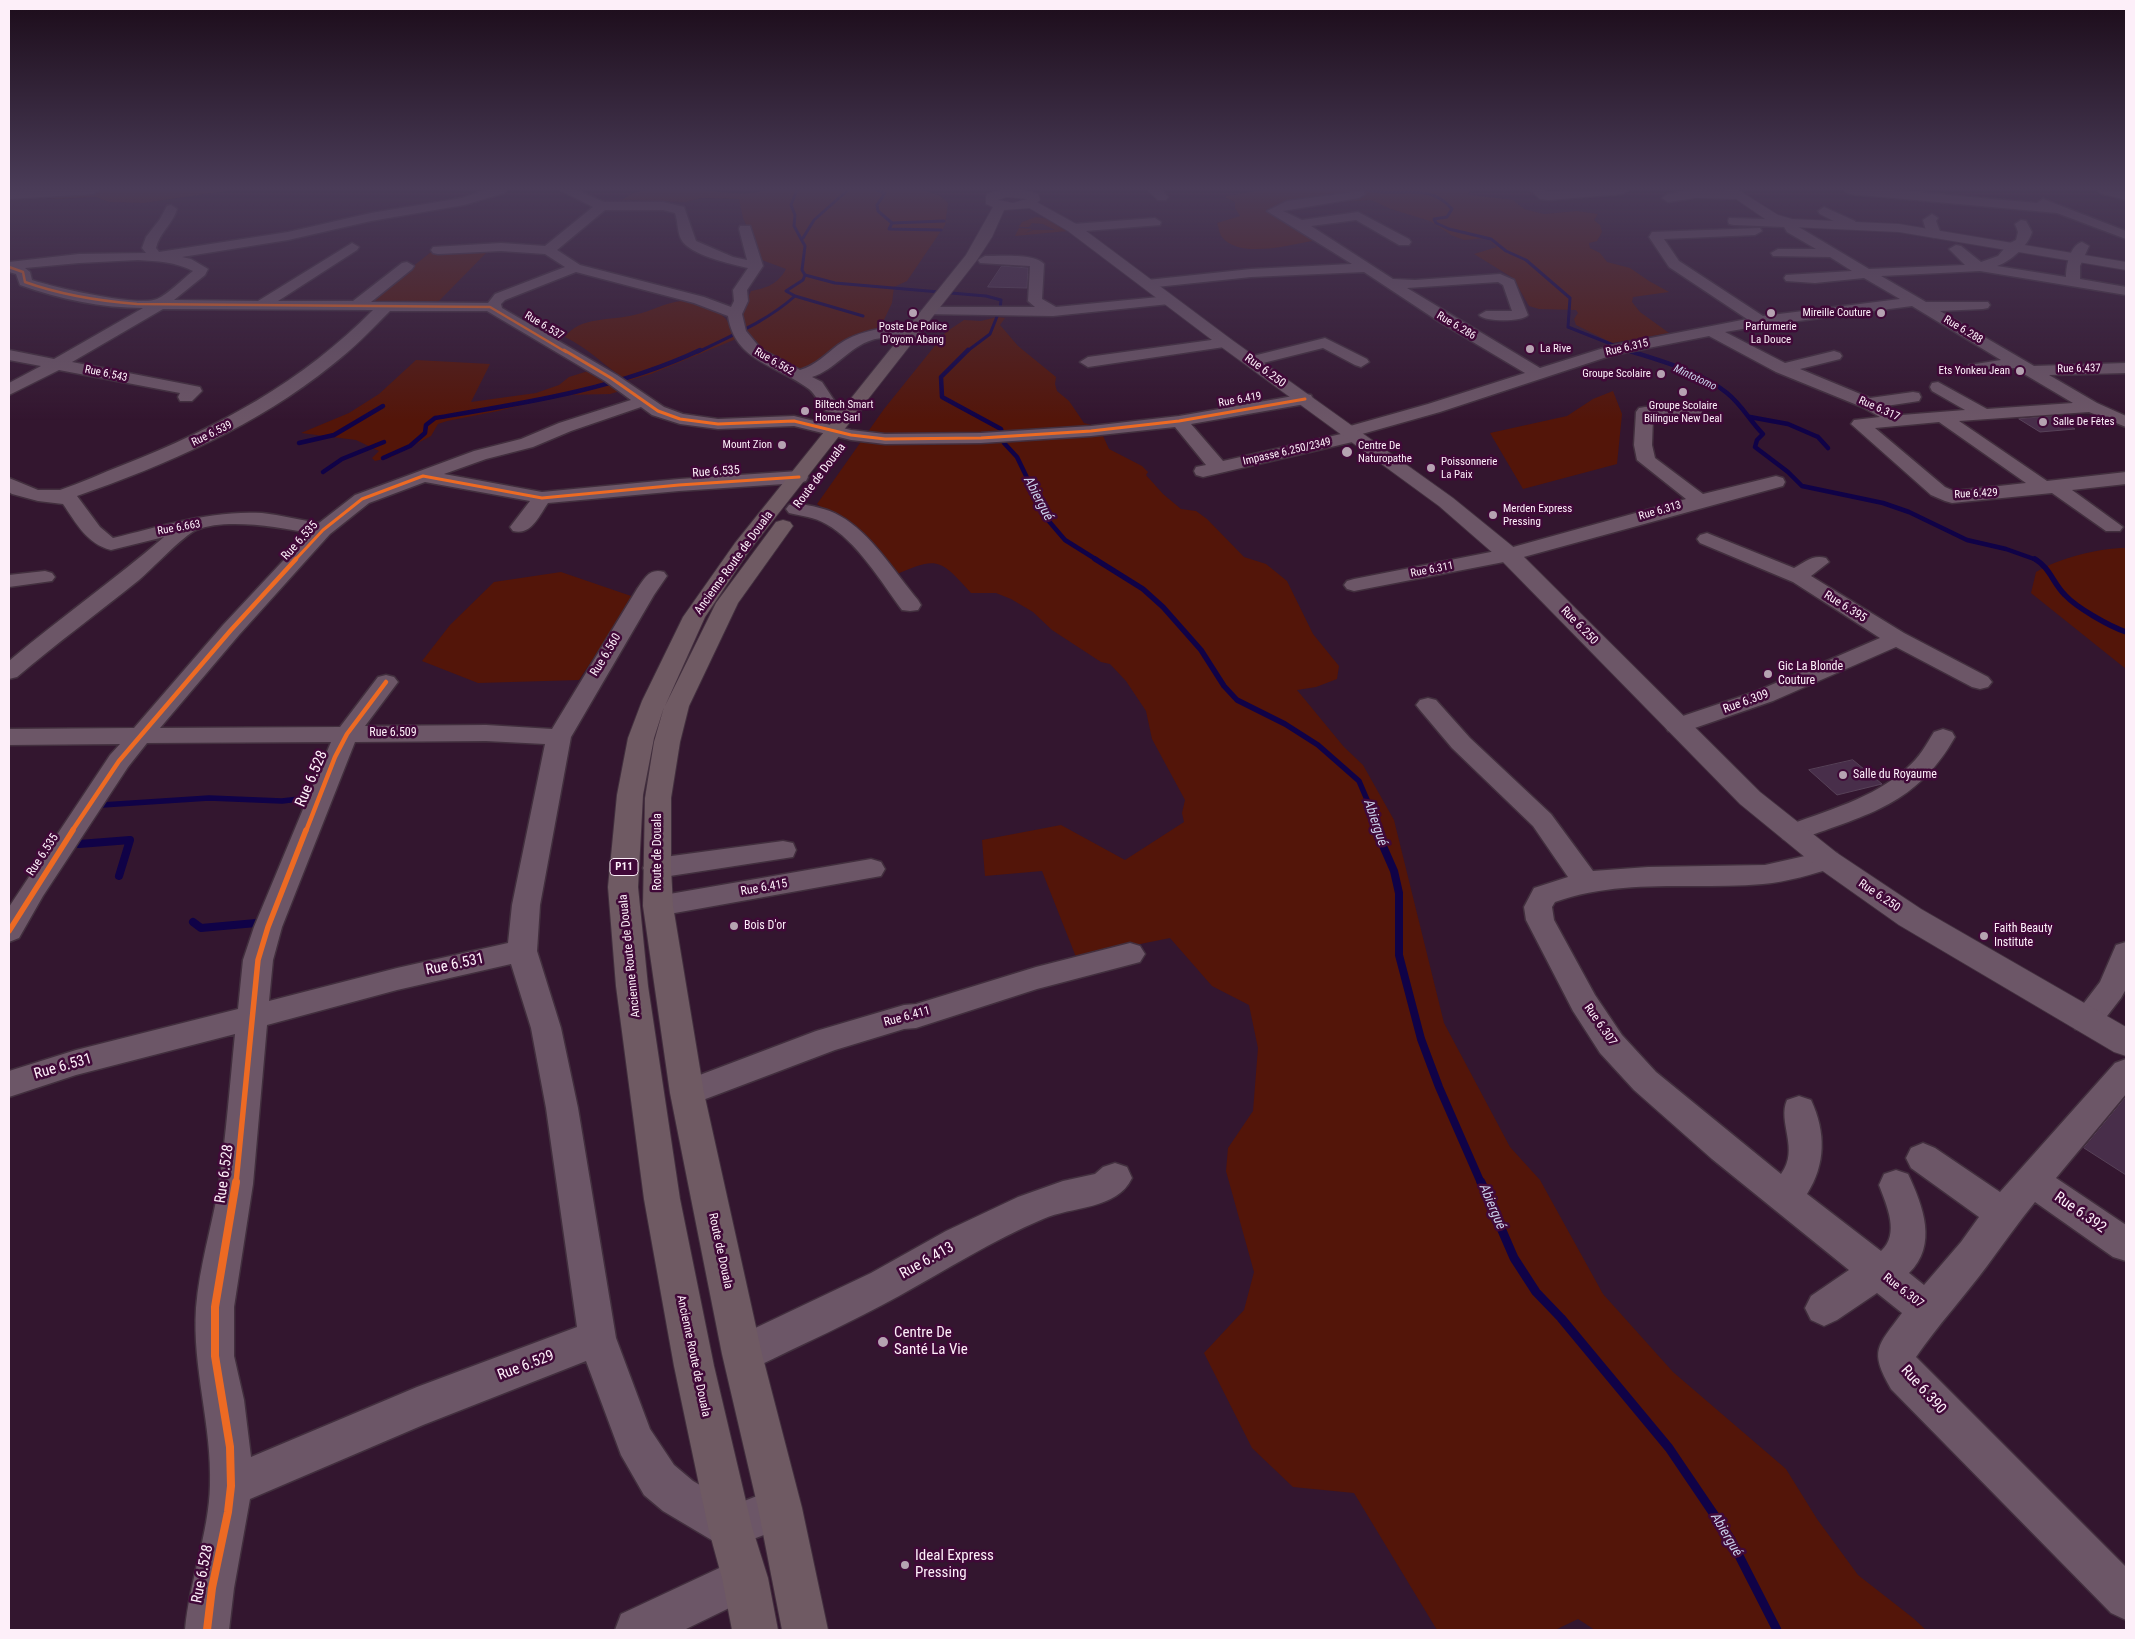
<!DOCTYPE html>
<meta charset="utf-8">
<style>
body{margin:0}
#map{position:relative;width:2135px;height:1639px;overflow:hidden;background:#33162f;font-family:"Roboto Condensed",sans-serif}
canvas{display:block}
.frame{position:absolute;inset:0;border:10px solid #fdeff9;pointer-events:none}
</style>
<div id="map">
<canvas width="2135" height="1639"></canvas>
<div class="frame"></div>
</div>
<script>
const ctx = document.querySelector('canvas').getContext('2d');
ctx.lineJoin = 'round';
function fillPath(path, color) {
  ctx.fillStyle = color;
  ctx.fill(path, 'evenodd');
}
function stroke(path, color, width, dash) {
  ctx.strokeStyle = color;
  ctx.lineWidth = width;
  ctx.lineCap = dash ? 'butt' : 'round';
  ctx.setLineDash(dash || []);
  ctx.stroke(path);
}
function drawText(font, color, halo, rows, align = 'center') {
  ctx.font = font + ' "Roboto Condensed",sans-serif';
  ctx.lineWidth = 5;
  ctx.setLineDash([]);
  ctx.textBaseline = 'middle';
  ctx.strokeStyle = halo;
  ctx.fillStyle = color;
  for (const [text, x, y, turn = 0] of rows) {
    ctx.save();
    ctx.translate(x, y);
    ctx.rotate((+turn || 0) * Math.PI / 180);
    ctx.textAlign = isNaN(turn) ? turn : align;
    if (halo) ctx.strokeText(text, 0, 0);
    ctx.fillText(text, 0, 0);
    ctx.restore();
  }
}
fillPath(new Path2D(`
 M52 190H232L144 203 109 202 96 197 56 199 50 198 49 193Z
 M647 190C665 190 683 188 701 190 723 192 745 197 766 190H921L939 195 948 203 945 225 907 281 894 287 892 303 881 326 816 368H792L780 358 764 352 745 332 746 328C733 310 744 309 751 291 767 288 778 284 786 269L762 260 743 218 739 199 702 198 685 202 622 200 633 193Z
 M1265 190H1471L1468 194 1470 195 1513 200 1524 209 1544 214 1577 211 1598 214 1594 220 1600 225 1602 232 1597 241 1589 243 1590 248 1600 253 1607 262 1630 268 1649 281 1669 292 1633 297 1632 302 1640 312 1669 333 1612 343 1576 325 1574 319 1578 313 1576 310 1539 309 1529 306 1513 278 1474 254 1497 247 1487 238 1464 240 1451 235 1430 221 1391 209 1371 200 1293 205 1267 209 1313 239 1312 241C1289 245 1239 259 1222 237 1219 233 1219 228 1217 223L1240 216 1235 208V202L1226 198V196Z
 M1036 217 1048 219 1068 231 1015 236 1019 228 1032 229 1025 233 1033 230H1055L1043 224 1032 223 1029 227H1019L1022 222Z
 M474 250 488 251 437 303H367L431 252Z
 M682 301C709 307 727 309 736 339L651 374 627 381C605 366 588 348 565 337 580 316 611 321 634 315 650 312 666 302 682 301Z
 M997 317 1005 318 1000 325 1018 346 1056 377 1055 384 1057 391 1069 401 1084 423 1099 427 1109 449 1142 466 1148 472 1146 475 1163 494 1181 509 1196 511 1207 519 1244 557 1266 564 1287 581 1313 634 1339 666 1337 679 1316 687 1297 690 1344 747 1363 765 1394 820 1444 1023 1510 1147 1540 1180 1603 1294 1673 1372 1786 1469 1817 1519 1858 1575 1913 1618 1926 1630H1595L1578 1619 1555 1630H1437L1354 1493 1293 1487 1252 1448 1204 1353 1244 1310 1254 1272 1226 1171 1228 1148 1253 1111 1258 1048 1249 1005 1212 986 1170 938 1076 957 1042 871 985 876 982 840 1061 825 1125 860 1184 822 1182 813 1185 800 1152 739 1146 711 1126 681 1110 664 1101 662 1052 630 1033 612 1011 599 996 593H971C940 559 938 556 895 575L844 524 817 504 884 409 946 332 964 320 981 321Z
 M416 360 490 364 471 402 536 393 559 385 569 377 588 371 620 391 610 394 563 395 498 411 447 421 438 424 431 436 416 444 392 457 375 461 372 458 379 451 356 440 301 433 349 413 379 394Z
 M1613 391 1622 414 1617 464 1523 489 1490 433 1567 416 1593 399Z
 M2126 548V669L2031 593 2036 572C2060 558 2098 548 2126 548Z
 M561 572 634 597 579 680 478 683 422 661 450 625 494 582Z`), '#531509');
stroke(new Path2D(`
 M797 190 791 205 795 215 794 226 805 246 802 270 805 275 835 283 986 296 1001 300 1000 309 990 334 966 352
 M877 190 885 193 877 205 878 211 892 223 889 229 941 230
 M1368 190C1400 198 1428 181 1452 209L1447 217 1434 219 1436 223 1449 229 1491 239 1506 251 1526 260 1570 298 1568 327 1631 352
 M892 223 944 221
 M803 238 814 220 848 190
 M805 275 803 280 786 291 795 296 863 316
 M698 352C732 335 766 322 795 296`), '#100247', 3);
stroke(new Path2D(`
 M968 350 941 377 942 397 1001 429 1004 443 1017 457 1047 519 1065 540 1097 560
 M1627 350C1661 361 1700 371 1727 393 1742 405 1750 421 1763 434L1757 440 1755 447 1788 472 1802 486 1883 503 1909 512 1967 540 2006 549 2037 560
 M1750 417 1788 424 1818 437
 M1818 437 1828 448
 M299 443 334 435 383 406
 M383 458 410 446 425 433 426 425 435 418C525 403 617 389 700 350
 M323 472 342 459 384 442`), '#100247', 4.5);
stroke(new Path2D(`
 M1095 559 1143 589 1163 607 1201 650 1224 686 1237 700 1285 724 1318 745 1359 781 1374 816 1377 831
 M2035 559C2050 568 2053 583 2065 595 2077 608 2109 626 2126 632
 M102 805 209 798 282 801 308 798`), '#100247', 5.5);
stroke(new Path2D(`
 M1376 830 1394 871 1399 893V955L1421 1039 1439 1087 1481 1183
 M79 844 130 840 119 876
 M193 922 201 928 256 923`), '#100247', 8);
stroke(new Path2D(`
 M1481 1182 1514 1258 1536 1292 1561 1318 1669 1448 1730 1538 1777 1630`), '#100247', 9);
const building = new Path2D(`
 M1002 266 1028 268 1027 288 988 287Z
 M2053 416 2075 429 2040 432 2019 419Z
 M1853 760 1882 784 1837 795 1809 770Z
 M2126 1097V1175L2084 1148Z`);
fillPath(building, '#482e4a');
stroke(building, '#574258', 1);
const street = new Path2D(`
 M29 190H99L93 194 9 199V191Z
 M487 190H506L504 193 464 205 371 221 288 240 182 257 191 259 208 269 205 275 174 300 258 301 352 243 359 247 357 250 278 301H353L402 263 407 262 414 266 412 269 371 302 488 303 495 294 565 267 545 254 501 251 438 254 433 253 431 250 433 247 501 243 545 246 593 207 560 190H576L604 202H663L684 207 696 241 733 257 747 260 739 229 740 226H750L763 266 747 290 748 301 742 314 746 331 761 349 800 370C816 365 825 355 838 345 856 332 879 328 900 326 908 325 917 322 922 329 916 337 883 336 872 340 849 347 835 370 812 377L822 382 836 403 858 406 861 410 858 414 852 415 825 411C820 404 815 394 809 389 777 365 735 362 728 316L694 303 576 272 505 300 501 304 502 308 617 375 664 407 683 414 718 419 794 416 851 430 885 434 981 433 1091 426 1179 416 1305 394 1311 395 1313 399 1311 403 1305 404 1191 424 1223 461 1341 434 1343 428 1428 404 1525 373 1441 323 1364 272 1251 277 1147 288 1140 284 1147 280 1251 269 1352 264 1267 211 1287 201 1363 191 1365 194 1359 198 1283 211 1302 220 1358 212 1409 239 1411 242 1409 245H1399L1356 220 1311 226 1393 279 1415 280 1500 274 1514 280 1528 315C1523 322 1484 322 1479 315L1486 311H1512L1503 285 1498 282 1407 288 1540 368 1610 346 1747 319 1669 267 1649 237 1652 232 1760 228 1762 231 1755 235 1664 239 1679 261 1763 316 1900 299 1864 278 1815 283 1786 281 1784 278 1786 275 1852 271 1830 257 1773 256 1771 253 1778 249H1816L1787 232 1784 227 1734 225 1729 224 1728 221 1729 218 1797 220 1798 223 1797 226 1869 269 1965 265 1949 249 1956 245 1961 246 1981 262 1998 256 2008 244 2016 240 2018 232 2015 224 2021 220 2026 221 2032 232C2028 246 2011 261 1997 266L2066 277C2066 266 2070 245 2082 242L2089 246 2080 266V279L2126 287V295L1980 271 1881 276 1926 302H1988L1990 305 1988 308 1983 309 1940 311 2034 366 2126 363V373L2049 375 2097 403 2126 416V427L2089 412 1959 421 2047 481 2126 472V484L2072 490 2123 527 2120 531H2106L2052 493 1952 503 1945 501 1931 495 1851 424 1854 420 1880 417 1862 407 1776 372 1709 336 1613 355 1440 412 1362 434 1364 436 1361 440 1203 477 1196 475 1194 471 1196 467 1206 465 1175 427 1091 436 981 443 885 444 851 440 794 426 718 429 680 424 652 415 641 407 571 431 533 447 486 459 444 474 542 492 679 479 799 471 806 473 808 477 806 481 799 483 679 491 548 503C539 516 531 536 513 531L510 527 530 501 425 482 369 503 330 534 239 635 160 728 340 727 378 677 386 675 394 677 398 682 365 726 486 725 552 729 637 589C645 578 649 568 664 572L667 576 654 595 571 737 540 905 537 951 561 1028 578 1108 616 1338 650 1429 674 1465 693 1481 734 1505 780 1487 795 1493 801 1508 795 1523 730 1548 715 1542 663 1511 644 1495 621 1455 586 1361 423 1425 250 1499 234 1588 229 1630H185C189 1582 209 1533 210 1485 212 1425 192 1368 196 1308 199 1267 212 1226 219 1185 226 1135 230 1084 235 1034L76 1075 9 1097V1071L76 1050 238 1009 243 960 254 927 331 742 147 743 128 767 43 896 19 938 9 942V907L110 755 120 744 9 745V729L134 728 223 625 309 533C278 527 226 518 196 530 184 535 152 569 139 580 98 613 57 643 17 677L9 679V661C60 618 114 580 164 537L111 550C87 544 76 523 63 504L38 501 12 494 9 492V478L38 490H60C81 483 102 473 123 465 217 428 302 382 373 310L163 309 72 362 200 387 202 391 192 401H180L178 397 180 393 59 370 9 395V383L41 366 9 360V350L54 359 143 308C102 308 59 299 20 285L16 274 9 272V262L79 254 146 253 142 248 146 237 160 219 167 206 171 205 177 209C173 224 159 233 156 248L159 252 288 232 371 213 462 198ZM605 210H663L675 213C678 221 677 231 681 239 689 255 731 264 748 268L733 290 734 301 731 307 704 297 580 265 557 250ZM138 260C157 261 176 262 193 271 184 278 167 295 157 299 138 307 53 287 32 280L30 272 25 268 79 263ZM1912 306 2001 360 1969 365 1967 368 1969 371 1975 373 2014 368 2073 403 1987 409 1938 382 1932 383 1930 387 1932 391 1965 410 1902 415 1886 406 1919 401 1921 397 1919 393 1913 392 1870 398 1800 369 1840 359 1842 356 1840 353 1834 351 1785 363 1725 332 1760 326ZM390 311H487L605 381 631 400 559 423 521 439 474 451 355 495 319 523C300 520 281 515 262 513 211 510 162 526 113 538L100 527 77 496C166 465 258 425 332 365 353 349 371 330 390 311ZM1939 422 2026 483 1954 491 1945 487 1875 428ZM486 741 545 744 512 905 508 943 397 968 269 1001 273 960 282 927 355 742ZM511 964 531 1028 546 1108 577 1327 417 1387 251 1457 244 1400 234 1356V1307L253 1184 267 1025 397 990Z
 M1148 190H1161L1168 197 1166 200H1158Z
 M1531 190H1544L1547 192 1628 190 1622 194 1549 200 1540 199Z
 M1696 190 1735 191 1741 195 1735 199 1696 198 1668 202 1662 198 1668 194Z
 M1844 190H1891L2037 203 2043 199 2126 231V239L2057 213 1850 194Z
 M2098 190 2126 192V200L2100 193Z
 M1824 207 1855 221 1856 224 1855 227H1845L1820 214 1818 211Z
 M1932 214 1938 218 1936 221 1941 234 1934 238 1927 234 1923 220Z
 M1155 218 1161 222 1160 225 1073 232 1067 228 1073 224Z
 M985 256C999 256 1035 253 1044 264L1042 299 1056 307 1169 296 1176 300 1169 304 1053 316 923 314 921 311 928 307H1035L1028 301 1030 266 980 263 978 260Z
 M1226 338 1231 340 1234 343 1231 346 1088 367 1080 362 1088 357Z
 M1325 338 1367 359 1369 362 1361 367 1355 365 1323 348 1251 366 1243 361 1245 358Z
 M1645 407 1694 408 1700 409 1703 413 1700 417 1694 418 1653 417 1652 445 1655 458 1703 494 1776 476 1783 478 1785 482 1783 486 1509 561 1354 591 1347 589 1344 585 1347 581 1354 579 1506 549 1686 499 1637 460 1634 445 1636 412 1639 408Z
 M796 503C811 506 827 508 840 516 870 532 896 574 918 600L921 605 918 610 910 611 902 610C882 583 856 540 826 524 815 517 801 516 789 513L786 509 789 505Z
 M1707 533 1794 568C1805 562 1813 554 1826 558L1829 562 1811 576 1904 633 1988 677 1992 682 1988 687 1980 689 1972 687 1896 647 1773 701 1686 731 1677 733 1668 731 1665 726 1668 721 1757 691 1880 638 1793 582 1700 543 1697 539 1700 535Z
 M45 571 52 573 55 577 52 581 9 587V575Z
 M1428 698 1436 700 1470 738 1551 814 1593 871 1648 867 1765 865 1827 851 1837 853 1841 860 1837 867C1812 874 1788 882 1763 884 1693 890 1622 878 1555 902L1552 907 1554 920 1595 995 1622 1035 1656 1072 1781 1174C1800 1149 1777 1122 1787 1100L1799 1096 1811 1100C1826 1132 1826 1164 1807 1194L1881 1251C1900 1234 1887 1206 1879 1185L1884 1174 1896 1170 1908 1174C1923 1206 1938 1245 1909 1273L1924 1285 1961 1242 1979 1217 1911 1168 1906 1158 1911 1148 1923 1143 1935 1148 2000 1192 2115 1063 2126 1059V1094L2056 1178 2126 1225V1261L2113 1257 2035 1202C2018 1223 2003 1244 1987 1266 1964 1297 1938 1325 1916 1357L2126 1567V1620L2111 1613 1891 1389C1869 1350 1877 1347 1902 1313L1877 1293 1837 1320 1824 1326 1811 1320 1805 1308 1811 1296 1849 1270 1712 1159 1634 1090 1600 1053 1573 1011 1526 920 1524 907 1534 888 1568 877 1533 826 1452 748 1420 710 1416 705 1420 700Z
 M1943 729 1952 732 1955 737C1917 804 1869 814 1801 839L1792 842 1783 839 1779 833 1783 827C1825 811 1873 799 1907 768 1919 758 1926 745 1934 732Z
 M783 841 793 843 796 850 793 857 657 878 647 875 643 868 647 861 657 858Z
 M871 859 881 862 885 869 881 876 658 916 648 913 644 906 648 899 658 896Z
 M2126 942V989L2121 998 2097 1029 2086 1032 2075 1029 2071 1020 2100 982 2116 945Z
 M1130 943 1140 946 1145 954 1140 962 1037 989 916 1028 904 1029 835 1050 687 1106 676 1102 671 1093 676 1084 816 1031 904 1005 916 1004 1036 967Z
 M1115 1163 1127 1167 1132 1178C1117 1210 1072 1206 1043 1219 993 1240 946 1270 899 1296 852 1322 803 1344 756 1367L742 1373 728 1367 723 1354 728 1341 871 1273 946 1231 1018 1197 1063 1181 1095 1174 1103 1167Z
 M745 1556 760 1563 767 1578 760 1593 684 1630H615L621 1614Z`);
const secondary = new Path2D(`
 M1723 190H1738L1778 215 1792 219 1899 224 2126 262V270L1899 232 1792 227 1768 221Z
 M1031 199 1078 225 1232 340 1453 498 1517 550 1760 792 1837 853 1921 909 2126 1027V1056L2114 1052 1899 925 1817 867 1740 804 1501 560 1439 506 1220 346 1068 231 1026 206 1025 203 1026 200Z`);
const primary = new Path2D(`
 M1002 190H1023L1038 194 1040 200 1030 208 1004 210 992 237 977 260 749 551 705 617 665 706 716 603 776 522 783 520 790 522 793 526 738 603 689 706 680 742 671 798V868L673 906 704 1093 762 1354 802 1508 828 1630H782L758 1508 722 1354 670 1093 643 906 645 798 654 742 664 707 654 738 643 795 638 887 648 986 680 1199 714 1366 752 1527 768 1578 778 1630H732L722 1578 708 1527 674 1366 644 1199 616 986 608 887 617 795 628 738 642 701 683 617 735 543 966 255 993 207 986 204V197L987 194ZM1007 197 1027 199 1013 203 998 200Z`);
stroke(street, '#422f3e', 3);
stroke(secondary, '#422f3e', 2);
stroke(primary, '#422f3e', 2);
fillPath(street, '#6c5667');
fillPath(secondary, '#6c5667');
fillPath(primary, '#6f5a63');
stroke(new Path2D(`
 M9 267 23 272 25 282C61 295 99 301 137 304L490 307 566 352`), '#ed6a23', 2.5);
stroke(new Path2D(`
 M564 350 611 378 658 411 680 419 718 424 794 421 851 435 885 439 981 438 1091 431 1179 421 1305 399
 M295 560 323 530 362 499 423 476 542 498 679 485 799 477`), '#ed6a23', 3);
stroke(new Path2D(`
 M72 831 119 761 231 630 296 559
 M306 831 335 757 347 734 386 682`), '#ed6a23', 4.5);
stroke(new Path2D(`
 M9 931 73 830
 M236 1183 258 960 268 927 306 830`), '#ed6a23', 5.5);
stroke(new Path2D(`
 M207 1630 212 1588 228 1512 231 1486 230 1447 215 1356V1307L236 1182`), '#ed6a23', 8);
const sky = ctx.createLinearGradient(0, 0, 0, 420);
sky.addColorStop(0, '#1c0c1a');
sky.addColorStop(0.45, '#4a3c58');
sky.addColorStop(1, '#4a3c5800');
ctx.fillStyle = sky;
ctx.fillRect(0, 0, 2135, 420);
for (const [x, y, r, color] of [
 [913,313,5,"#b6a3b2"],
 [1771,313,5,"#b6a3b2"],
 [1881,313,5,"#b6a3b2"],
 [1530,349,5,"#b6a3b2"],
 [2020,371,5,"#b6a3b2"],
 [1661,374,5,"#b6a3b2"],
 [1683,392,5,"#b6a3b2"],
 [805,411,5,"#b6a3b2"],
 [2043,422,5,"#b6a3b2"],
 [782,445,5,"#b6a3b2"],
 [1347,452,6,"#b6a3b2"],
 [1431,468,5,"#b6a3b2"],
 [1493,515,5,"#b6a3b2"],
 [1768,674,5,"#b6a3b2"],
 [1843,775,5,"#b6a3b2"],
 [734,926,5,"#b6a3b2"],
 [1984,936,5,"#b6a3b2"],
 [883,1342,6,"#b6a3b2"],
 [905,1565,5,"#b6a3b2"]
]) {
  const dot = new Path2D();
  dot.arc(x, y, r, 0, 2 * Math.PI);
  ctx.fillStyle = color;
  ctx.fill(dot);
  stroke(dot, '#400938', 2);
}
drawText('11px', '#fdeff9', '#400938', [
 ["Mireille Couture",1871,313,"right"],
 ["Poste De Police",913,327,"center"],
 ["D'oyom Abang",913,340,"center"],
 ["Parfurmerie",1771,327,"center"],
 ["La Douce",1771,340,"center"],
 ["La Rive",1540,349],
 ["Ets Yonkeu Jean",2010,371,"right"],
 ["Groupe Scolaire",1651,374,"right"],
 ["Biltech Smart",815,405],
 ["Home Sarl",815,418],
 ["Groupe Scolaire",1683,406,"center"],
 ["Bilingue New Deal",1683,419,"center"],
 ["Salle De Fêtes",2053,422],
 ["Mount Zion",772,445,"right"],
 ["Centre De",1358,446],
 ["Naturopathe",1358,459],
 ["Poissonnerie",1441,462],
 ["La Paix",1441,475],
 ["Merden Express",1503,509],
 ["Pressing",1503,522]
], 'left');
drawText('11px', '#fdeff9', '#400938', [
 ["Rue 6.537",544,326,31],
 ["Rue 6.286",1456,326,31],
 ["Rue 6.288",1963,330,31],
 ["Rue 6.315",1627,348,-13],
 ["Rue 6.562",774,362,30],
 ["Rue 6.437",2079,369,-1],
 ["Rue 6.543",106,374,12],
 ["Rue 6.419",1240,400,-10],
 ["Rue 6.317",1879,409,24],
 ["Rue 6.539",212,434,-26],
 ["Impasse 6.250/2349",1287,452,-13],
 ["Rue 6.429",1976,494,-3],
 ["Rue 6.313",1660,511,-16],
 ["Rue 6.663",179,528,-10],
 ["Rue 6.311",1432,570,-11]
]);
drawText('italic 11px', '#c9cfe9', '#400938', [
 ["Mintotomo",1695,378,25]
]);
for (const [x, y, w] of [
 [624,867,28]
]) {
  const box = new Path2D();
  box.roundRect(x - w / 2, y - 8.5, w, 17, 4);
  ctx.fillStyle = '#400938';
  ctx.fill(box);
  stroke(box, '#fdeff9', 1);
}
drawText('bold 11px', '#fdeff9', null, [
 ["P11",624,867]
]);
drawText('12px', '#fdeff9', '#400938', [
 ["Rue 6.250",1265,371,36],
 ["Rue 6.535",716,472,-4],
 ["Route de Douala",820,476,-53],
 ["Rue 6.535",300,541,-48],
 ["Ancienne Route de Douala",734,563,-54],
 ["Rue 6.395",1845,607,32],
 ["Rue 6.250",1579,626,46],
 ["Rue 6.560",606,655,-59],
 ["Rue 6.309",1746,702,-20],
 ["Rue 6.509",393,733],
 ["Route de Douala",658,852,-90],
 ["Rue 6.535",43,855,-57],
 ["Rue 6.415",764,888,-10],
 ["Rue 6.250",1879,896,34],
 ["Ancienne Route de Douala",630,956,-96],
 ["Rue 6.411",907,1017,-15],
 ["Rue 6.307",1600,1025,55],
 ["Route de Douala",720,1251,78],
 ["Rue 6.307",1903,1291,38],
 ["Ancienne Route de Douala",693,1356,78]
]);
drawText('12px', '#fdeff9', '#400938', [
 ["Gic La Blonde",1778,667],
 ["Couture",1778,681],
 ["Salle du Royaume",1853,775],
 ["Bois D'or",744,926],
 ["Faith Beauty",1994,929],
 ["Institute",1994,943]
], 'left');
drawText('italic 14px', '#c9cfe9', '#400938', [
 ["Abiergué",1038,499,62],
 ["Abiergué",1375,823,71],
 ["Abiergué",1492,1207,67],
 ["Abiergué",1726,1535,59]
]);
drawText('15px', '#fdeff9', '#400938', [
 ["Rue 6.528",312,779,-67],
 ["Rue 6.531",455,965,-12],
 ["Rue 6.531",63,1067,-16],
 ["Rue 6.528",225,1174,-82],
 ["Rue 6.392",2080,1213,35],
 ["Rue 6.413",927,1261,-29],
 ["Rue 6.529",526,1366,-21],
 ["Rue 6.390",1923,1390,48],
 ["Rue 6.528",203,1574,-79]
]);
drawText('15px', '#fdeff9', '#400938', [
 ["Centre De",894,1333],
 ["Santé La Vie",894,1350],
 ["Ideal Express",915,1556],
 ["Pressing",915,1573]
], 'left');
</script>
